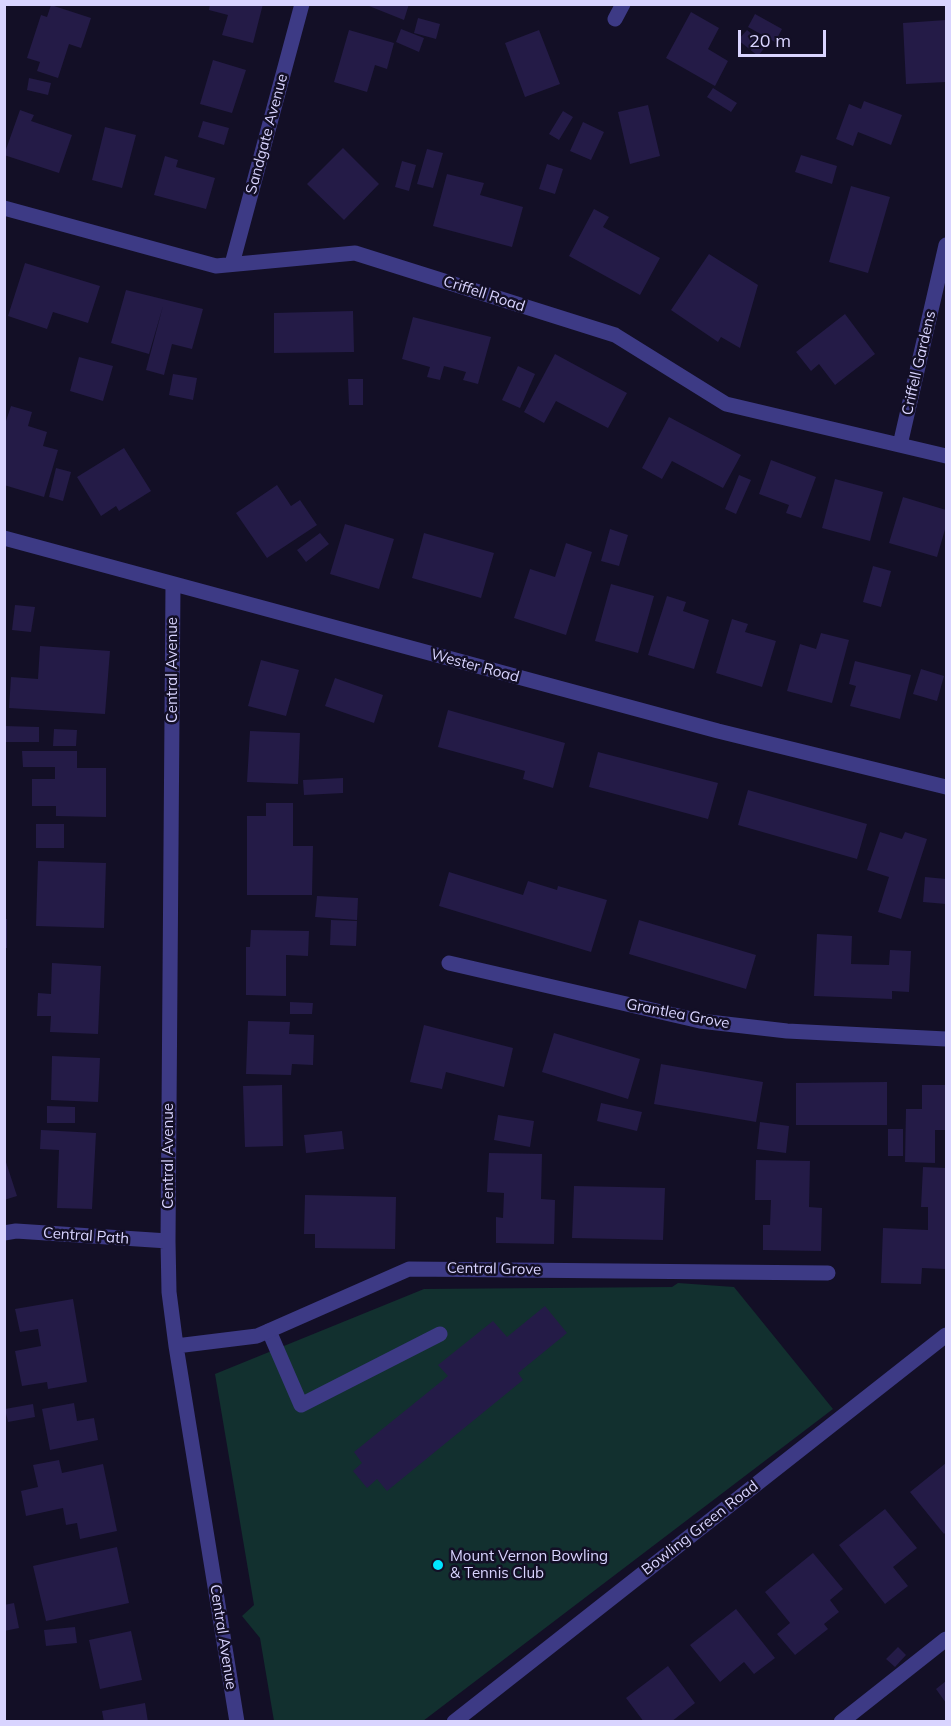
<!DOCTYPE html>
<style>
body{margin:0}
#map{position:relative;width:951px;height:1726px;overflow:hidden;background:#130f26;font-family:Mulish,sans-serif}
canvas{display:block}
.frame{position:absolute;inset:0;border:6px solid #d9d4ff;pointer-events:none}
.scale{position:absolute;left:738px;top:30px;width:88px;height:27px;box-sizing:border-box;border:3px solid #d9d4ff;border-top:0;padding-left:8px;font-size:18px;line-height:21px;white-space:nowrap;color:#d9d4ff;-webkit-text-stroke:4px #130f26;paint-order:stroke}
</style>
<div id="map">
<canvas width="951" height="1726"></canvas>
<div class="frame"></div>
<div class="scale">20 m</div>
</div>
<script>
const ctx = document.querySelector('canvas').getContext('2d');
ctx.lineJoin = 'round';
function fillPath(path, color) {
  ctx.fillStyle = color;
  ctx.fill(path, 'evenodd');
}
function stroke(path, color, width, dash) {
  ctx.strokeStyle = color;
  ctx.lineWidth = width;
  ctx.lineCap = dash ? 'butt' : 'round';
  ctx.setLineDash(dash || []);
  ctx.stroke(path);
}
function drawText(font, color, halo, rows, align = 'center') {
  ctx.font = font + ' Mulish,sans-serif';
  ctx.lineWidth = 5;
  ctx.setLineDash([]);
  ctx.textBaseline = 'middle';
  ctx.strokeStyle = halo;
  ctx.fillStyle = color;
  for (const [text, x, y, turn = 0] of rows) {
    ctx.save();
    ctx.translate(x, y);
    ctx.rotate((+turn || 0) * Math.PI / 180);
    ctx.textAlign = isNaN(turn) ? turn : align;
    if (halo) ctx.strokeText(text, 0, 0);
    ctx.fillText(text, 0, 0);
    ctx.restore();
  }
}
fillPath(new Path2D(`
 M678 1283 734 1287 833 1409 423 1721H274L260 1638 242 1616 254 1605 215 1374 424 1289 672 1287Z`), '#12302f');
fillPath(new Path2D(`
 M210 4H263L253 43 222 35 228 15 209 10Z
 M364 4H409L404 20Z
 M51 5 91 18 81 48 69 44 58 78 37 71 40 62 27 58 41 15 47 17Z
 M691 12 719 28 708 49 728 61 715 86 666 58Z
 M755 14 782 29 775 42 748 27Z
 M418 18 440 24 436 39 414 33Z
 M946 20V82L906 84 903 23Z
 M401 29 424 38 419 52 396 42Z
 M349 30 394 43 387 69 375 65 367 92 334 82Z
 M539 30 560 84 525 97 505 43Z
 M747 30 766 46 758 56 738 40Z
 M213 60 246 70 232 113 200 104Z
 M29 78 51 83 48 95 27 90Z
 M713 88 737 103 731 112 707 97Z
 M864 101 902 115 891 145 858 132 853 146 836 139 849 104 861 109Z
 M648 105 660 156 630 164 618 112Z
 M20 110 34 115 31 121 72 135 59 173 4 155Z
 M563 111 573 117 559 140 549 134Z
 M203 121 229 128 224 145 198 137Z
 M583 122 604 132 591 160 570 151Z
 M105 127 136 135 122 188 92 180Z
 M343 148 379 184 344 220 307 184Z
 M427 149 443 153 433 188 417 184Z
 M801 155 837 166 832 184 795 172Z
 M165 156 178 160 176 167 215 178 206 209 154 195Z
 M402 161 416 165 409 191 395 187Z
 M547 164 563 169 555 194 539 189Z
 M447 174 484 183 480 195 523 207 512 247 433 226Z
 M851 186 890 197 868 273 829 262Z
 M594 209 609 217 603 227 660 258 640 295 569 256Z
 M709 254 758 285 740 348 721 337 718 342 671 310Z
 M25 263 100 286 88 323 53 312 47 329 8 316Z
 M126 290 203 309 192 349 172 344 164 375 146 370 163 306 149 354 111 343Z
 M353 311 354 352 274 353V313Z
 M845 314 875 354 835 385 819 364 811 371 796 352Z
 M413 317 491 337 478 384 463 380 466 372 444 366 440 380 427 377 430 367 402 359Z
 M555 354 627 393 608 428 556 401 544 423 524 412Z
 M79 357 113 366 103 401 70 391Z
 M518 366 535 374 520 408 502 400Z
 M173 374 197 378 193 400 169 395Z
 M348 379H363V405H349Z
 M11 406 32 412 28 426 47 432 43 446 58 450 44 497 4 485V427Z
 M669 417 741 455 723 488 672 461 662 479 642 468Z
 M124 448 151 491 119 511 116 506 101 516 77 477Z
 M771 460 816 477 801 518 786 513 789 505 759 494Z
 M56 468 71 472 63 501 49 497Z
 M739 475 751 480 736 514 725 509Z
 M835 479 883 492 870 541 822 528Z
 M277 485 291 506 300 500 317 525 267 558 236 513Z
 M903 497 946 510V526L937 557 889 543Z
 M345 524 394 539 379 589 330 574Z
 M610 529 628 535 619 566 601 561Z
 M320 533 329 544 306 562 297 550Z
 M424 533 494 553 481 598 412 578Z
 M566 543 592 552 566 635 514 618 530 569 555 577Z
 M873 566 891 571 881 607 863 602Z
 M611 584 654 596 638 653 595 641Z
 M667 596 686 602 683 611 709 620 694 669 648 655Z
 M15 605 35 607 31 632 12 630Z
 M732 619 748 624 745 632 776 641 762 687 716 673Z
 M821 633 849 640 832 703 787 691 800 644 816 649Z
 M40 646 110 651 105 714 9 708 11 677 38 679Z
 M261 660 299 670 286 716 248 706Z
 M855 661 911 675 900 719 850 706 856 686 849 684Z
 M921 669 944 676 937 701 913 694Z
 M335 678 383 695 374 723 325 706Z
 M448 710 565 743 553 788 523 779 525 771 438 747Z
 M4 726 39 727V742H4Z
 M54 729 77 730 76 746H53Z
 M250 731 300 733 298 784 247 782Z
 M22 751H77V768H106V817L56 816V806H32V779H55V767H23Z
 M598 752 718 783 708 819 589 787Z
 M343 778V793L304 795 303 780Z
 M748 790 867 824 857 859 738 825Z
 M266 803H293V846H313L312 895H247V816H266Z
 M36 824H64V848H36Z
 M880 832 902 839 905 832 927 839 901 919 878 912 889 877 867 870Z
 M38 861 106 863 104 928 36 926Z
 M449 872 523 895 528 881 557 890 558 886 607 900 591 952 439 906Z
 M925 877 946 879V904L923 902Z
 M317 896 358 898 357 920 315 917Z
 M4 919H7V948H4Z
 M331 920 357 921 356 946 330 945Z
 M639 920 756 955 746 989 629 954Z
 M251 930 309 931 308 956 286 955V996L246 995V947H250Z
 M817 934 852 936 851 964 889 965 890 950 911 951 909 992 892 991V999L814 996Z
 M52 963 101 966 98 1034 50 1032 51 1016H37L38 993 51 994Z
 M290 1002 313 1003 312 1014H290Z
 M248 1021 290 1022 289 1034 314 1035 313 1065 292 1064 291 1075 246 1074Z
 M424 1025 513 1048 504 1087 446 1072 442 1089 410 1082Z
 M554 1033 640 1059 628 1099 542 1072Z
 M52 1056 100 1058 98 1102 51 1100Z
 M661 1064 763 1082 756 1122 654 1104Z
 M887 1082V1125H796V1083Z
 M282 1085 283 1146 245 1147 243 1086Z
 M922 1085H946V1130H935V1163L905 1162 906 1109H922Z
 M601 1103 642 1112 637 1131 597 1121Z
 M47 1106 75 1107V1123H47Z
 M498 1115 534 1121 530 1147 494 1140Z
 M760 1122 789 1126 786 1153 757 1149Z
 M888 1129H903V1156H888Z
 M41 1130 96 1133 92 1209 57 1208 59 1150 40 1149Z
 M342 1131 344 1149 306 1153 304 1135Z
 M489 1153 542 1154 541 1199 555 1200 554 1244 496 1243V1217L503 1218 504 1193 487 1192Z
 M4 1156 17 1196 4 1200Z
 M756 1160 810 1161 809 1207 822 1208 821 1251 763 1250V1225H770L771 1200H755Z
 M923 1167 946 1168V1269L922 1268 921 1284 881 1283 883 1228 928 1230V1207H921Z
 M574 1186 665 1188 663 1240 572 1238Z
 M305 1195 396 1197 395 1249 315 1248V1234H304Z
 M73 1299 87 1382 48 1389 47 1382 22 1386 15 1351 41 1346 38 1329 20 1332 15 1309Z
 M545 1306 567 1333 518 1373 523 1380 387 1491 377 1479 367 1488 353 1471 362 1463 354 1452 448 1376 438 1365 493 1321 507 1337Z
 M74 1403 77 1421 94 1418 98 1440 50 1450 42 1409Z
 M33 1404 35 1417 8 1422 5 1409Z
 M59 1460 62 1473 103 1464 117 1531 80 1539 77 1523 66 1525 63 1508 26 1516 21 1491 38 1487 33 1465Z
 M946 1463V1532L944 1534 910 1492Z
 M885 1509 917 1548 893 1567 908 1586 885 1604 839 1545Z
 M117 1547 129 1603 46 1621 33 1566Z
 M813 1553 843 1589 830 1600 839 1612 824 1624 828 1629 795 1655 777 1634 790 1623 765 1592Z
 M14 1603 19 1628 4 1631V1605Z
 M736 1609 775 1658 754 1674 744 1662 720 1682 690 1645Z
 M75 1627 77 1643 46 1646 44 1630Z
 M131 1631 142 1680 100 1689 89 1640Z
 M898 1647 906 1655 895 1667 886 1659Z
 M668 1666 695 1703 671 1722H644L626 1698Z
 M946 1681V1703L936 1689Z
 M145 1703 148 1722H104L102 1711Z`), '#241b47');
stroke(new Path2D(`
 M269 1331 301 1405 440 1334
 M841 1722 946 1639`), '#3d3a85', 15);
stroke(new Path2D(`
 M615 19 623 4
 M4 208 216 266 355 253 615 335 726 404 946 456
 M232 264 302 4
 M900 445 946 245
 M4 538 718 731 946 787
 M173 584 168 1241 169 1292 176 1346 237 1722
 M449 963 700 1021 787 1031 946 1039
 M4 1233 16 1231 168 1241
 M176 1346 257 1336 409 1269 828 1273
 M454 1722 946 1335`), '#3d3a85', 15);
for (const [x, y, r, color] of [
 [438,1565,6,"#00e5ff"]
]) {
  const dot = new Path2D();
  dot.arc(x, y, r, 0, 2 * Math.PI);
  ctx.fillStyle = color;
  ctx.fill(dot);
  stroke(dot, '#130f26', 2);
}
drawText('15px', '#d9d4ff', '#130f26', [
 ["Sandgate Avenue",267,134,-75],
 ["Criffell Road",484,294,18],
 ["Criffell Gardens",919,363,-77],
 ["Wester Road",475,666,15],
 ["Central Avenue",172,670,-90],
 ["Grantlea Grove",678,1014,11],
 ["Central Avenue",168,1156,-90],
 ["Central Path",86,1236,4],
 ["Central Grove",494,1269,1],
 ["Bowling Green Road",700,1528,-38],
 ["Central Avenue",223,1637,81]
]);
drawText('15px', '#d9d4ff', '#130f26', [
 ["Mount Vernon Bowling",450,1556],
 ["& Tennis Club",450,1573]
], 'left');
</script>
